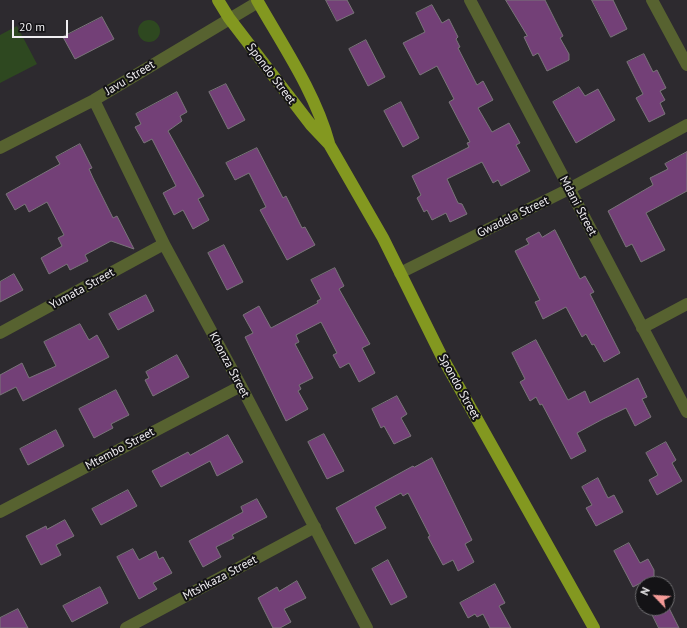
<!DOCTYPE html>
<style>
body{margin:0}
#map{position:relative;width:687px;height:628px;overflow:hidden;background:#2d2a2f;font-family:"PT Sans",sans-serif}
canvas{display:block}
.north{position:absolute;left:635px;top:576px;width:40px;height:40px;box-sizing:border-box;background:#141316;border:1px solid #6c6b6e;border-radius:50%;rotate:295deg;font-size:11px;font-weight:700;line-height:16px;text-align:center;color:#f0eef1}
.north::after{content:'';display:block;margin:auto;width:14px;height:18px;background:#f59b98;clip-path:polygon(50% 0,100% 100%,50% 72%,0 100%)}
.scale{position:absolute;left:12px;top:20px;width:56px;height:18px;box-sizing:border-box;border:2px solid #f0eef1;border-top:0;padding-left:5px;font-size:12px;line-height:14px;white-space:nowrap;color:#f0eef1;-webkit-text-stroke:3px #141316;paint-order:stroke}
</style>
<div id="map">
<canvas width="687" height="628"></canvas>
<div class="north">N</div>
<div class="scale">20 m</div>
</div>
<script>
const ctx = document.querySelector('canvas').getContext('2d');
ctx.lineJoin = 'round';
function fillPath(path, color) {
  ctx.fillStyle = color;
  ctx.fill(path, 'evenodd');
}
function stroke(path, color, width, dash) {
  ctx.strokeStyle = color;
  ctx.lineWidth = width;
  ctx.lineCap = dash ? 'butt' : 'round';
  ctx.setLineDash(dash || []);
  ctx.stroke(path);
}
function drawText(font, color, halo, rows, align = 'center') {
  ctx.font = font + ' "PT Sans",sans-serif';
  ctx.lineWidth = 4;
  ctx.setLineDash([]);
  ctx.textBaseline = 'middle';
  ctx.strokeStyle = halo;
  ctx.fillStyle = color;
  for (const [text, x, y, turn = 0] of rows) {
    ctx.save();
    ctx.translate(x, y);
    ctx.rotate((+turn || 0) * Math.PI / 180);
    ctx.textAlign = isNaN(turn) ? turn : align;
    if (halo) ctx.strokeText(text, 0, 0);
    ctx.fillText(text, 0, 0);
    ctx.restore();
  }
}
fillPath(new Path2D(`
 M138 31a11 11 0 1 1 22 0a11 11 0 1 1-22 0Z
 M17 26 37 64 0 83V35Z`), '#2e4820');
const building = new Path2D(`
 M326 0H347L354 13 337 21Z
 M506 0H545L563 36 560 38 569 54V60L547 71 538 53 533 56 524 37 527 36Z
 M592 0H613L627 29 611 37Z
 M432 5 442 23 449 19 458 37 456 39 460 47 458 48 477 85 483 81 493 100 478 108 492 132 509 123 520 143 516 145 530 171 501 186 498 180 493 183 482 162 447 179 458 203 462 204 467 214 450 222 446 213 432 220 427 210 424 212 417 198 421 195 412 176 469 147 467 143 470 142 449 102 454 99 437 66 420 75 403 43 425 32 416 13Z
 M102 17 114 39 75 59 63 37Z
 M366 40 385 77 368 86 349 49Z
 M644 54 653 72 657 70 666 88 660 91 665 100 660 103 665 114 649 122 636 98 643 94 627 62Z
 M226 84 245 120 228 129 209 92Z
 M579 87 585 96 598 89 615 120 576 143 553 102Z
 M177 92 187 112 180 116 182 121 168 131 204 196 198 199 209 220 193 229 183 210 174 215 163 193 176 186 152 139 144 143 135 127 141 124 136 114Z
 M401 102 419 138 403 147 384 111Z
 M80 144 92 168 89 169 93 178 113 218 117 216 134 249 111 241 85 255 88 261 70 270 67 264 49 274 41 258 62 246 58 238 64 235 47 202 29 212 25 204 15 210 6 194 60 164 56 157Z
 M257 148 283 198 286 196 302 228 305 227 315 245 287 260 260 210 266 207 249 173 235 180 226 163Z
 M687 152V191L646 213 665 250 641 262 632 244 626 247 608 211 653 185 650 178 668 169 665 164Z
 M555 230 580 279 585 276 594 292 590 294 620 353 604 362 594 344 592 345 586 334 582 337 566 307 543 319 535 302 540 300 515 251 529 244 526 239 539 232 542 237Z
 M224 245 243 282 227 290 208 253Z
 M335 268 344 286 339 289 370 344 362 348 375 373 359 382 349 363 340 368 333 355 337 353 321 322 296 335 299 342 295 344 313 378 299 385 301 389 298 391 308 409 286 421 245 337 253 333 243 315 259 306 271 328 318 303 317 301 321 299 311 280Z
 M14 274 23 290 0 302V282Z
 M146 295 154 311 118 330 109 314Z
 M80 324 89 340 97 335 109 357 23 401 16 387 0 395V375L22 363 29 378 56 366 44 342Z
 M536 340 568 400 585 391 590 403 638 378 647 397 642 399 651 417 635 426 626 408 603 419 577 433 586 451 571 459 542 404 540 405 536 397 530 401 520 382 525 379 512 353Z
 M177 355 189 377 153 396 145 380 149 378 146 372Z
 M116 390 129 415 111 424 113 428 94 438 79 409Z
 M397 396 407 414 401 418 411 436 394 444 384 426 381 428 372 409Z
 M56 430 64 446 28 465 20 449Z
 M324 434 344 471 327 479 308 442Z
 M228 435 243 462 217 476 210 461 161 487 152 471 188 452 190 455Z
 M666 442 676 460 672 463 682 481 657 495 649 480 658 475 646 453Z
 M432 458 472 540 465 544 474 562 458 571 453 560 443 565 428 537 430 536 408 493 403 496 401 493 375 507 386 528 355 544 336 508 413 466 414 467Z
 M598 478 608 498 614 495 623 512 596 526 586 508 592 505 582 487Z
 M128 490 137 506 101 525 92 509Z
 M257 499 267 517 232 535 234 538 216 547 221 557 203 567 189 541 243 512 241 507Z
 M65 520 74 536 56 545 61 555 41 565 26 536 46 526 47 529Z
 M629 543 640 563 648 559 654 570V576L633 587 614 551Z
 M133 549 139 560 156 551 159 559 163 557 172 573 153 583 157 589 139 599 117 557Z
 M388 560 407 597 391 605 372 569Z
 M297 581 306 598 284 609 291 622 280 628H273L258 598 277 587 279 591Z
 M495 584 505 603 499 606 511 628H490L483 614 477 617 475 614 468 618 460 603Z
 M100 587 108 603 72 622 63 606Z
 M649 608H669L679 628H659Z
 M18 609 28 628H0V618Z`);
fillPath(building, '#734077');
stroke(building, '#7a757a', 1);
stroke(new Path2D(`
 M470 0 687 412
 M652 0 687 65
 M94 100 164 244 241 386 367 628
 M0 148 94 100 258 2
 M400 273 569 189 687 125
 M642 328 687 304
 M0 333 164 244
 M0 512 241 386
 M126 628 315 527`), '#576230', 12);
stroke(new Path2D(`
 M218 0 229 18 311 125 329 144 383 238 441 355 594 628
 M257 0C283 46 315 92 329 143`), '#839820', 12);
drawText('12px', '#f0eef1', '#141316', [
 ["Spondo Street",271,74,53],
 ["Javu Street",130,78,-31],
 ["Mdani Street",578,206,62],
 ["Gwadela Street",513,217,-26],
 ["Yumata Street",82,289,-29],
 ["Khonza Street",229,365,62],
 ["Spondo Street",459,387,61],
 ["Mtembo Street",120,449,-28],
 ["Mtshkaza Street",220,578,-28]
]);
</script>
